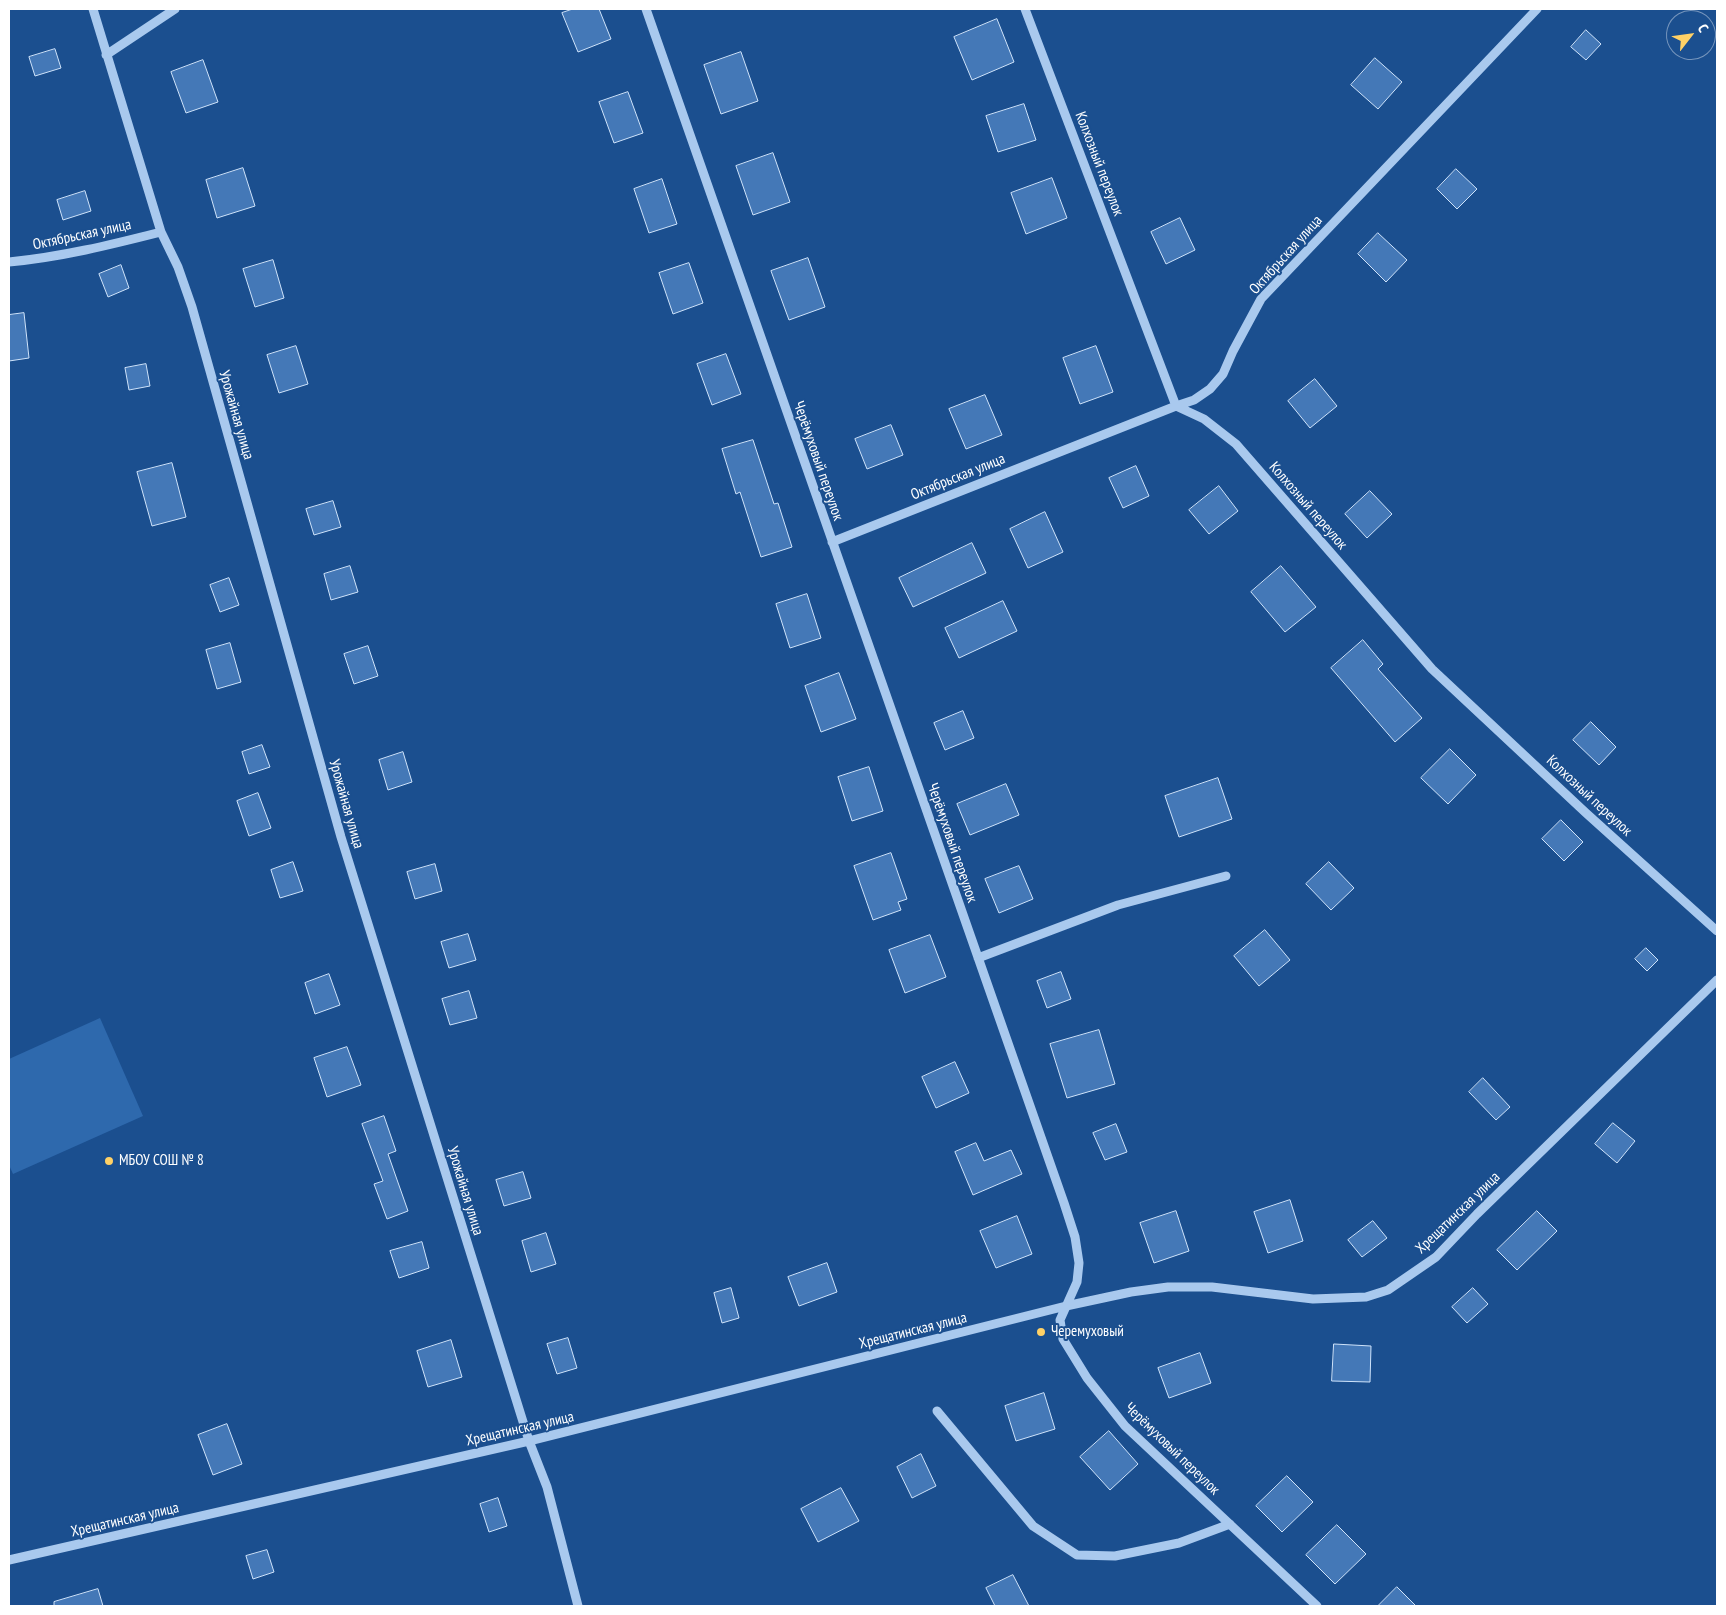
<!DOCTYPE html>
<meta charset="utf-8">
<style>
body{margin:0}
#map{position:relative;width:1726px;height:1615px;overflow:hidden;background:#1b4f8f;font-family:"PT Sans Narrow",sans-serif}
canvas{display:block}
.frame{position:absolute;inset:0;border:10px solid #fff;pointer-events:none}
.north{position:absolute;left:1666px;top:10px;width:50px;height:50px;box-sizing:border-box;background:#1b4f8f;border:1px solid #7695bc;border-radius:50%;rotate:60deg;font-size:14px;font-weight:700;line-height:20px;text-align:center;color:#fff}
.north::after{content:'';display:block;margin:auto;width:18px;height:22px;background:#ffd166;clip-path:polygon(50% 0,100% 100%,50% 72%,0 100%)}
</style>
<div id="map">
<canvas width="1726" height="1615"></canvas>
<div class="frame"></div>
<div class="north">С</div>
</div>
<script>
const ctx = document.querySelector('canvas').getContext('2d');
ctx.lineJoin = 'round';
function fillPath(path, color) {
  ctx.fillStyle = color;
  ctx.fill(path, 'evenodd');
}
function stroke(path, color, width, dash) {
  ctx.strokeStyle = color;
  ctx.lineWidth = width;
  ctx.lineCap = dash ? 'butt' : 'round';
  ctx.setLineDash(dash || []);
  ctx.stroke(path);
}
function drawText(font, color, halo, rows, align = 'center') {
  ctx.font = font + ' "PT Sans Narrow",sans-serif';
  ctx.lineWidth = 4;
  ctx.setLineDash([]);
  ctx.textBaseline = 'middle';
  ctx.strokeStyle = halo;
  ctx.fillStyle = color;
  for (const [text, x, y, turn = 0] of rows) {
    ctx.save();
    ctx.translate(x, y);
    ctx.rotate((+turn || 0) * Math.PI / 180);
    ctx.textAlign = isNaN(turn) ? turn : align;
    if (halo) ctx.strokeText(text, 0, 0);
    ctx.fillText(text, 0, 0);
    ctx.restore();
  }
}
fillPath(new Path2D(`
 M100 1018 143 1116 13 1174 9 1165V1059Z`), '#2e69ad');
const building = new Path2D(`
 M573 9H599L611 39 578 52 562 13Z
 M997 19 1014 62 972 80 954 37Z
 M1586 30 1601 44 1586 60 1571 47Z
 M55 49 61 68 35 76 29 57Z
 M741 52 758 101 721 114 704 65Z
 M1375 58 1402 82 1378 109 1351 85Z
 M203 60 218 102 186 113 171 72Z
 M628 92 643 133 614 143 599 102Z
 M1024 104 1036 140 998 152 986 116Z
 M773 153 790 202 753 215 736 166Z
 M243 168 255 206 217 218 206 180Z
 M1456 169 1477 189 1457 209 1437 189Z
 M1052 178 1067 218 1026 234 1011 193Z
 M662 179 677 224 649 233 634 189Z
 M85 191 91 211 63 220 57 200Z
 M1180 218 1195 250 1166 264 1151 232Z
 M1378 233 1407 260 1386 282 1358 254Z
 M808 258 825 307 789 320 771 271Z
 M273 260 284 298 255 307 243 269Z
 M689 263 703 303 673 314 659 273Z
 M121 265 129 288 108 297 99 274Z
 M24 313 29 358 9 361V315Z
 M296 346 308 384 279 393 267 355Z
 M1096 346 1113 392 1080 404 1063 358Z
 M726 354 741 394 712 405 697 364Z
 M146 364 150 386 129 390 125 368Z
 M1315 379 1337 406 1310 428 1288 401Z
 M985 395 1002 435 966 449 949 409Z
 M891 425 903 455 867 469 855 439Z
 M753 440 774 504 778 503 792 547 761 557 740 492 736 494 722 449Z
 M172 463 186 517 152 526 137 472Z
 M1136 466 1149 496 1123 508 1109 478Z
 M1219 486 1238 511 1209 534 1189 510Z
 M1370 491 1392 514 1367 538 1345 514Z
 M333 501 341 527 314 535 306 509Z
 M1045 512 1063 552 1028 568 1010 529Z
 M972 543 986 573 913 607 899 578Z
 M350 566 358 592 331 600 324 574Z
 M1281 566 1316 607 1285 632 1251 592Z
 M229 578 239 605 220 612 210 585Z
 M807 594 821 638 790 648 776 604Z
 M1003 601 1017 631 959 658 945 628Z
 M1363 640 1383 664 1378 669 1422 718 1395 742 1331 668Z
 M230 643 241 682 217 689 206 650Z
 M368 646 378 676 354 684 344 654Z
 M839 673 856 719 821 732 805 686Z
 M963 711 974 738 945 750 934 723Z
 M1591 722 1616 747 1599 765 1573 740Z
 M262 745 270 767 249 774 242 752Z
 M1450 749 1476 775 1448 804 1421 778Z
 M403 752 412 782 388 790 379 760Z
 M869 767 883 811 852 821 838 777Z
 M1218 778 1232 819 1179 837 1165 796Z
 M1006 784 1019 815 970 835 957 804Z
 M258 793 271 828 249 836 237 801Z
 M1561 820 1583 842 1564 861 1542 839Z
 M891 853 907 899 898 902 901 910 873 920 854 866Z
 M293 862 303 891 280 898 271 870Z
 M1329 862 1354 888 1331 910 1306 884Z
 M435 864 442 891 415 899 407 872Z
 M1019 866 1033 899 999 913 985 879Z
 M1265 930 1290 960 1259 986 1234 956Z
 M468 934 476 960 449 968 441 942Z
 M930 935 946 977 905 993 889 950Z
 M1646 948 1658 960 1647 971 1635 959Z
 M1061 972 1071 999 1047 1008 1037 981Z
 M329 974 340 1005 315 1014 305 983Z
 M469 991 477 1018 450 1025 442 999Z
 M1099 1030 1115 1084 1067 1098 1050 1044Z
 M347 1047 361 1085 327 1097 314 1058Z
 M955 1062 969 1093 936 1108 922 1077Z
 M1483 1078 1510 1107 1496 1120 1469 1092Z
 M384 1116 396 1151 388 1154 408 1211 387 1219 374 1184 383 1181 362 1124Z
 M1613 1123 1635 1141 1617 1163 1595 1144Z
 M1116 1124 1127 1152 1105 1160 1093 1133Z
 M976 1143 984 1161 1011 1150 1022 1174 973 1195 955 1152Z
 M523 1172 531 1198 504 1206 496 1180Z
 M1290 1200 1303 1241 1268 1253 1254 1212Z
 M1176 1211 1189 1251 1154 1263 1140 1223Z
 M1537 1211 1557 1231 1517 1270 1497 1250Z
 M1017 1216 1032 1254 996 1268 980 1231Z
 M1373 1221 1387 1238 1362 1257 1348 1240Z
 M546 1233 556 1264 531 1272 522 1241Z
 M422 1242 429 1268 399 1278 390 1251Z
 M827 1263 837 1292 799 1306 788 1277Z
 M731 1288 739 1318 722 1323 714 1293Z
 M1473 1288 1488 1304 1467 1323 1452 1307Z
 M568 1338 577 1368 557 1374 547 1344Z
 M451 1340 462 1377 428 1387 417 1351Z
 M1334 1344 1371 1346 1370 1382 1332 1381Z
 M1200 1353 1211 1383 1169 1398 1158 1368Z
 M1044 1393 1055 1429 1016 1441 1005 1406Z
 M227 1424 242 1464 213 1475 198 1435Z
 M1109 1431 1138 1464 1110 1490 1080 1457Z
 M921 1454 936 1486 912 1498 897 1467Z
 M1287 1476 1313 1502 1282 1532 1256 1506Z
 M841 1488 859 1521 818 1542 801 1509Z
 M498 1498 507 1526 489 1532 480 1504Z
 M1337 1525 1366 1554 1335 1584 1306 1555Z
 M267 1550 274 1572 253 1579 246 1556Z
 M1013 1575 1029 1606H995L986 1588Z
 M1397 1587 1416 1606H1378Z
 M98 1589 103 1606H54V1602Z`);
fillPath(building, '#4478b7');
stroke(building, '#cfe3fa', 1);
stroke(new Path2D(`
 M93 9 161 232 178 267 192 307 341 837 529 1441 547 1487 578 1606
 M646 9 1064 1203 1075 1237 1079 1263 1077 1282 1060 1320 1063 1339 1087 1378 1125 1426 1317 1606
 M1025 9 1176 406 1204 419 1236 444 1432 669 1586 813 1717 931
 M106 55 175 9
 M9 262C61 257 110 245 161 232
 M832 542 1176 406 1194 400 1210 389 1223 374 1233 351 1261 299 1537 9
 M978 958 1118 905 1226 876
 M937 1411 1033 1526 1077 1555 1115 1556 1179 1543 1230 1524
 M9 1560 529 1441 1066 1306 1131 1292 1168 1287H1212L1313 1299 1366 1297 1388 1290 1436 1257 1477 1214 1717 980`), '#a9c9ee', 9);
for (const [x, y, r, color] of [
 [109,1161,5,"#ffd166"],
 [1041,1332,5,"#ffd166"]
]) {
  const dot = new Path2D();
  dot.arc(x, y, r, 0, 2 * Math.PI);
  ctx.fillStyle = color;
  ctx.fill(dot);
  stroke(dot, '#1b4f8f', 2);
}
drawText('15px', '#fff', '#1b4f8f', [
 ["Колхозный переулок",1099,164,69],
 ["Октябрьская улица",82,235,-12],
 ["Октябрьская улица",1286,255,-48],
 ["Урожайная улица",236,415,74],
 ["Черёмуховый переулок",818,461,71],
 ["Октябрьская улица",958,477,-22],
 ["Колхозный переулок",1308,506,49],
 ["Колхозный переулок",1589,796,43],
 ["Урожайная улица",346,804,74],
 ["Черёмуховый переулок",952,843,71],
 ["Урожайная улица",465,1191,73],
 ["Хрещатинская улица",1458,1213,-44],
 ["Хрещатинская улица",913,1331,-14],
 ["Хрещатинская улица",520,1429,-13],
 ["Черёмуховый переулок",1172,1449,44],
 ["Хрещатинская улица",125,1520,-13]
]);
drawText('15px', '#fff', '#1b4f8f', [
 ["МБОУ СОШ № 8",119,1161],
 ["Черемуховый",1051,1332]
], 'left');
</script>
